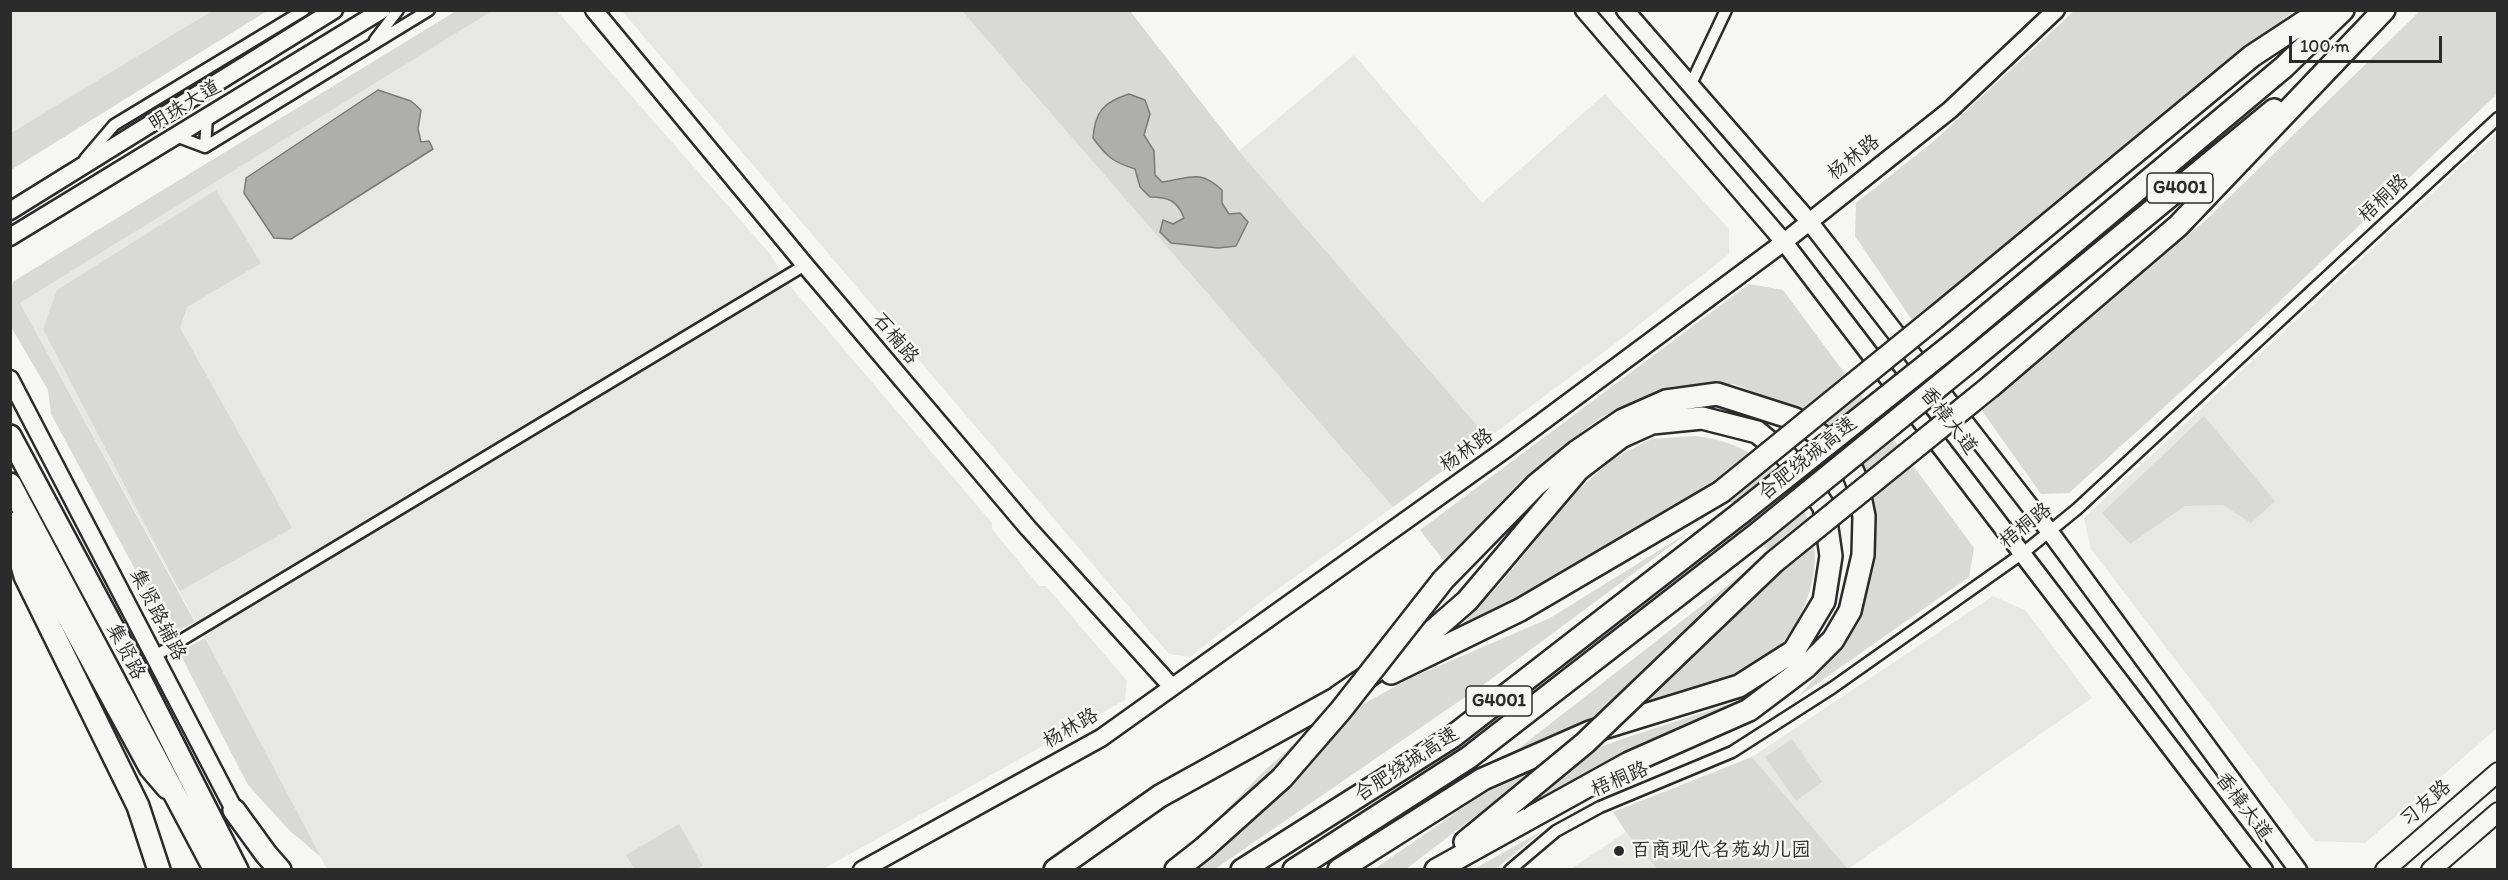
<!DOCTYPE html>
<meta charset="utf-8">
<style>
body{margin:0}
#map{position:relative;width:2508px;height:880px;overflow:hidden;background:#f6f6f2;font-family:Itim,sans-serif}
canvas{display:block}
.frame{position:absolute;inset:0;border:12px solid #2b2b2b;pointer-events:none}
.scale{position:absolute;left:2289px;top:36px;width:153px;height:27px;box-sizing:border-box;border:3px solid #2b2b2b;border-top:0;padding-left:8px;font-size:18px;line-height:21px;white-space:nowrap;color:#2b2b2b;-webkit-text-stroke:4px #f6f6f2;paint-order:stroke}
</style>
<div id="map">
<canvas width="2508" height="880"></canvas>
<div class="frame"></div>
<div class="scale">100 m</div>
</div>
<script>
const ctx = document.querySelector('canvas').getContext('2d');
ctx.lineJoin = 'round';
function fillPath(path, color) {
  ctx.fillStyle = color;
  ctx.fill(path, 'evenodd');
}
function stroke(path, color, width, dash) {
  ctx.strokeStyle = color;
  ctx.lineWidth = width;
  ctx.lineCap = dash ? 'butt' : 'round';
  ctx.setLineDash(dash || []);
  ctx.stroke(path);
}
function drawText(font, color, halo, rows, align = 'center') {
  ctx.font = font + ' Itim,"LXGW WenKai TC",sans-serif';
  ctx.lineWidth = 5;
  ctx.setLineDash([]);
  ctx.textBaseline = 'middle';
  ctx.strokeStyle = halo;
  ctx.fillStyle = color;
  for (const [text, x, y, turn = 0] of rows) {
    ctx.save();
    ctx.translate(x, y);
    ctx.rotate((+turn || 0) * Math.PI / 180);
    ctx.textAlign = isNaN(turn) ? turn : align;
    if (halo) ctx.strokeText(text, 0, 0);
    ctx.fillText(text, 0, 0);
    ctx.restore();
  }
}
fillPath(new Path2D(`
 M11 11H215L11 133Z
 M492 11H557L770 254 790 286 992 523V529L1039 586H1046L1127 681 1125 700 823 869H327L205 638 20 303Z
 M622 11H962L1393 507 1268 596 1190 657 1169 654Z
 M1354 55 1482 203 1605 94 1729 229V254L1608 349 1488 438 1239 151Z
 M2497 133V728L2365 843 2314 841 2091 549 2084 518Z
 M1993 596 2025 610 2092 698 1848 869 1752 757Z
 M1626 832 1657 869 1569 870Z`), '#e7e7e3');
fillPath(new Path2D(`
 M212 11H267L11 170V133Z
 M456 11H492L20 303 195 622 170 634 51 414 48 390 11 327V288L14 281Z
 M962 11H1130L1239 151 1488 438 1393 507Z
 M2074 11H2294L1914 323 1855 236 1856 203 1934 141Z
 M2420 11H2497V94L2257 323 2069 493 2041 494 1982 411 2207 219Z
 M216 190 261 263 187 307 180 328 292 528 180 591 43 329 57 290Z
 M1749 284 1783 290 1974 548 1969 577 1798 697 1831 660 1860 609 1871 489 1796 410 1734 384 1674 386 1601 417 1522 480 1444 561 1420 530Z
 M2204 416 2275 501 2251 523 2223 505 2185 506 2130 544 2102 513Z
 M1694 436C1740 440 1776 464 1800 503 1815 528 1818 555 1812 582 1805 610 1792 636 1769 656 1736 684 1690 695 1650 709 1601 726 1552 743 1504 760L1769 553 1714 480 1592 563 1451 636 1500 584 1577 491 1613 459 1651 439Z
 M1692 530 1487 682 1215 869 1195 870 1216 852 1200 837 1262 773 1302 737 1411 678 1550 618Z
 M205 638 321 857 289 830 248 785 179 652Z
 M1742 700 1528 809 1511 789 1406 869 1373 870 1483 794 1532 772 1628 737Z
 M1792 739 1822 782 1796 801 1765 757Z
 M1752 757 1848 869H1657L1626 832 1613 812Z
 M679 824 703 866 696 869H634L626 855Z
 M1542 831 1496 869H1474Z`), '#d9d9d5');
const water = new Path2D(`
 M378 90 411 101 421 110 418 129 421 142 429 141 433 149 291 239 274 238 244 193 246 178Z
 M1129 94 1145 100 1150 114 1144 135 1154 151 1155 175 1162 182C1190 179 1198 168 1222 190V203L1229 214 1240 213 1248 222 1236 246 1218 248 1171 243 1160 232 1163 220 1173 224 1184 218C1177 200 1168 197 1150 197L1140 187 1135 169C1113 162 1107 157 1093 138 1095 111 1104 102 1129 94Z`);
fillPath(water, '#aeaeab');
stroke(water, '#7a7a78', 1.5);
const street = new Path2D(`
 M375 40 398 10
 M1690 86 1726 10
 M176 136 205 147 429 10
 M205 147 207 117
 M85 159 114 125 304 10
 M155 656 805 265
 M1510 870 1556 831 1600 807 1732 752 1832 688 2023 553 2077 509 2498 118`);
const secondary = new Path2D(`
 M594 10 805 265 1028 528 1172 687
 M1584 10 1784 242 2264 870
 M1625 10 1808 220 2050 532 2298 870
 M10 211 334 10
 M10 237 382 10
 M10 379 239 819
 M17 528 148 769 166 790
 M862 870 1101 738 1503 451 1784 242 1950 110 2056 10`);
const primary = new Path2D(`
 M2385 870 2498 772
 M2431 870 2498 812`);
const highway = new Path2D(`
 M1936 317 2252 56 2322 10
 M1958 340 2284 67 2343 10
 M1971 360 2274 110
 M1991 386 2178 226 2384 10
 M10 436 136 671 237 870
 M10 484 215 870
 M10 523 25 576 138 806 159 870
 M1391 673 1520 610 1721 492
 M1338 697 1428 635 1467 601 1578 470 1621 437 1652 423 1702 418 1757 432 1785 455 1806 479 1824 507 1831 556 1824 601 1794 651 1739 686 1590 732 1483 779 1339 870
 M234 810 266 854 280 870
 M1465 842 1516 800
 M1055 870 1160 796 1348 692
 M1176 870 1204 848
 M1242 870 1452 737 1742 512
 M1294 870 1468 758 1762 530
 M1436 870 1629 763 1749 710 1806 667 1833 640 1850 611 1863 555 1864 516 1857 482 1849 462 1826 439 1795 419 1717 394 1666 401 1623 420 1576 452 1536 485 1443 580`);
stroke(street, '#2b2b2b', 15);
stroke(secondary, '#2b2b2b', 21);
stroke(primary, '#2b2b2b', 22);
stroke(highway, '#2b2b2b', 26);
stroke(street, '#f6f6f2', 10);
stroke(secondary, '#f6f6f2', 16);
stroke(primary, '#f6f6f2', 18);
stroke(highway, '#f6f6f2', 21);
const highwayBridge = new Path2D(`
 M1721 492 1936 317
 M1742 512 1958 340
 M1762 530 1971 360
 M1516 800 1585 743 1774 562 1991 386
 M1204 848 1282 778 1341 710 1443 580`);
stroke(highwayBridge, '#2b2b2b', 26, []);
stroke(highwayBridge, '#f6f6f2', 21);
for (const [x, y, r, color] of [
 [1619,851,6,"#2b2b2b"]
]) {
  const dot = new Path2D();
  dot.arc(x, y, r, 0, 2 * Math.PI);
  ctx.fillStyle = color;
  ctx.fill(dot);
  stroke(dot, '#f6f6f2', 2);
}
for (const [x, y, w] of [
 [2180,188,66],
 [1499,701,66]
]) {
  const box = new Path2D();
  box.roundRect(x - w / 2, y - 15, w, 30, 4.5);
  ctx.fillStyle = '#f6f6f2';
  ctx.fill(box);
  stroke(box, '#2b2b2b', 1.5);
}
drawText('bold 18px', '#2b2b2b', null, [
 ["G4001",2180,188],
 ["G4001",1499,701]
]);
drawText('20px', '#2b2b2b', '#f6f6f2', [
 ["明珠大道",185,106,-31],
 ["杨林路",1854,158,-38],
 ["梧桐路",2384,199,-43],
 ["石楠路",895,339,50],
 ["香樟大道",1948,421,52],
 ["杨林路",1467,451,-35],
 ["合肥绕城高速",1808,459,-39],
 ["梧桐路",2026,526,-38],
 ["集贤路辅路",157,615,63],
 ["集贤路",125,652,62],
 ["杨林路",1071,729,-30],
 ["合肥绕城高速",1407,765,-33],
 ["梧桐路",1620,780,-23],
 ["习友路",2426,804,-41],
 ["香樟大道",2243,807,53]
]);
drawText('20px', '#2b2b2b', '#f6f6f2', [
 ["百商现代名苑幼儿园",1631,851]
], 'left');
</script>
